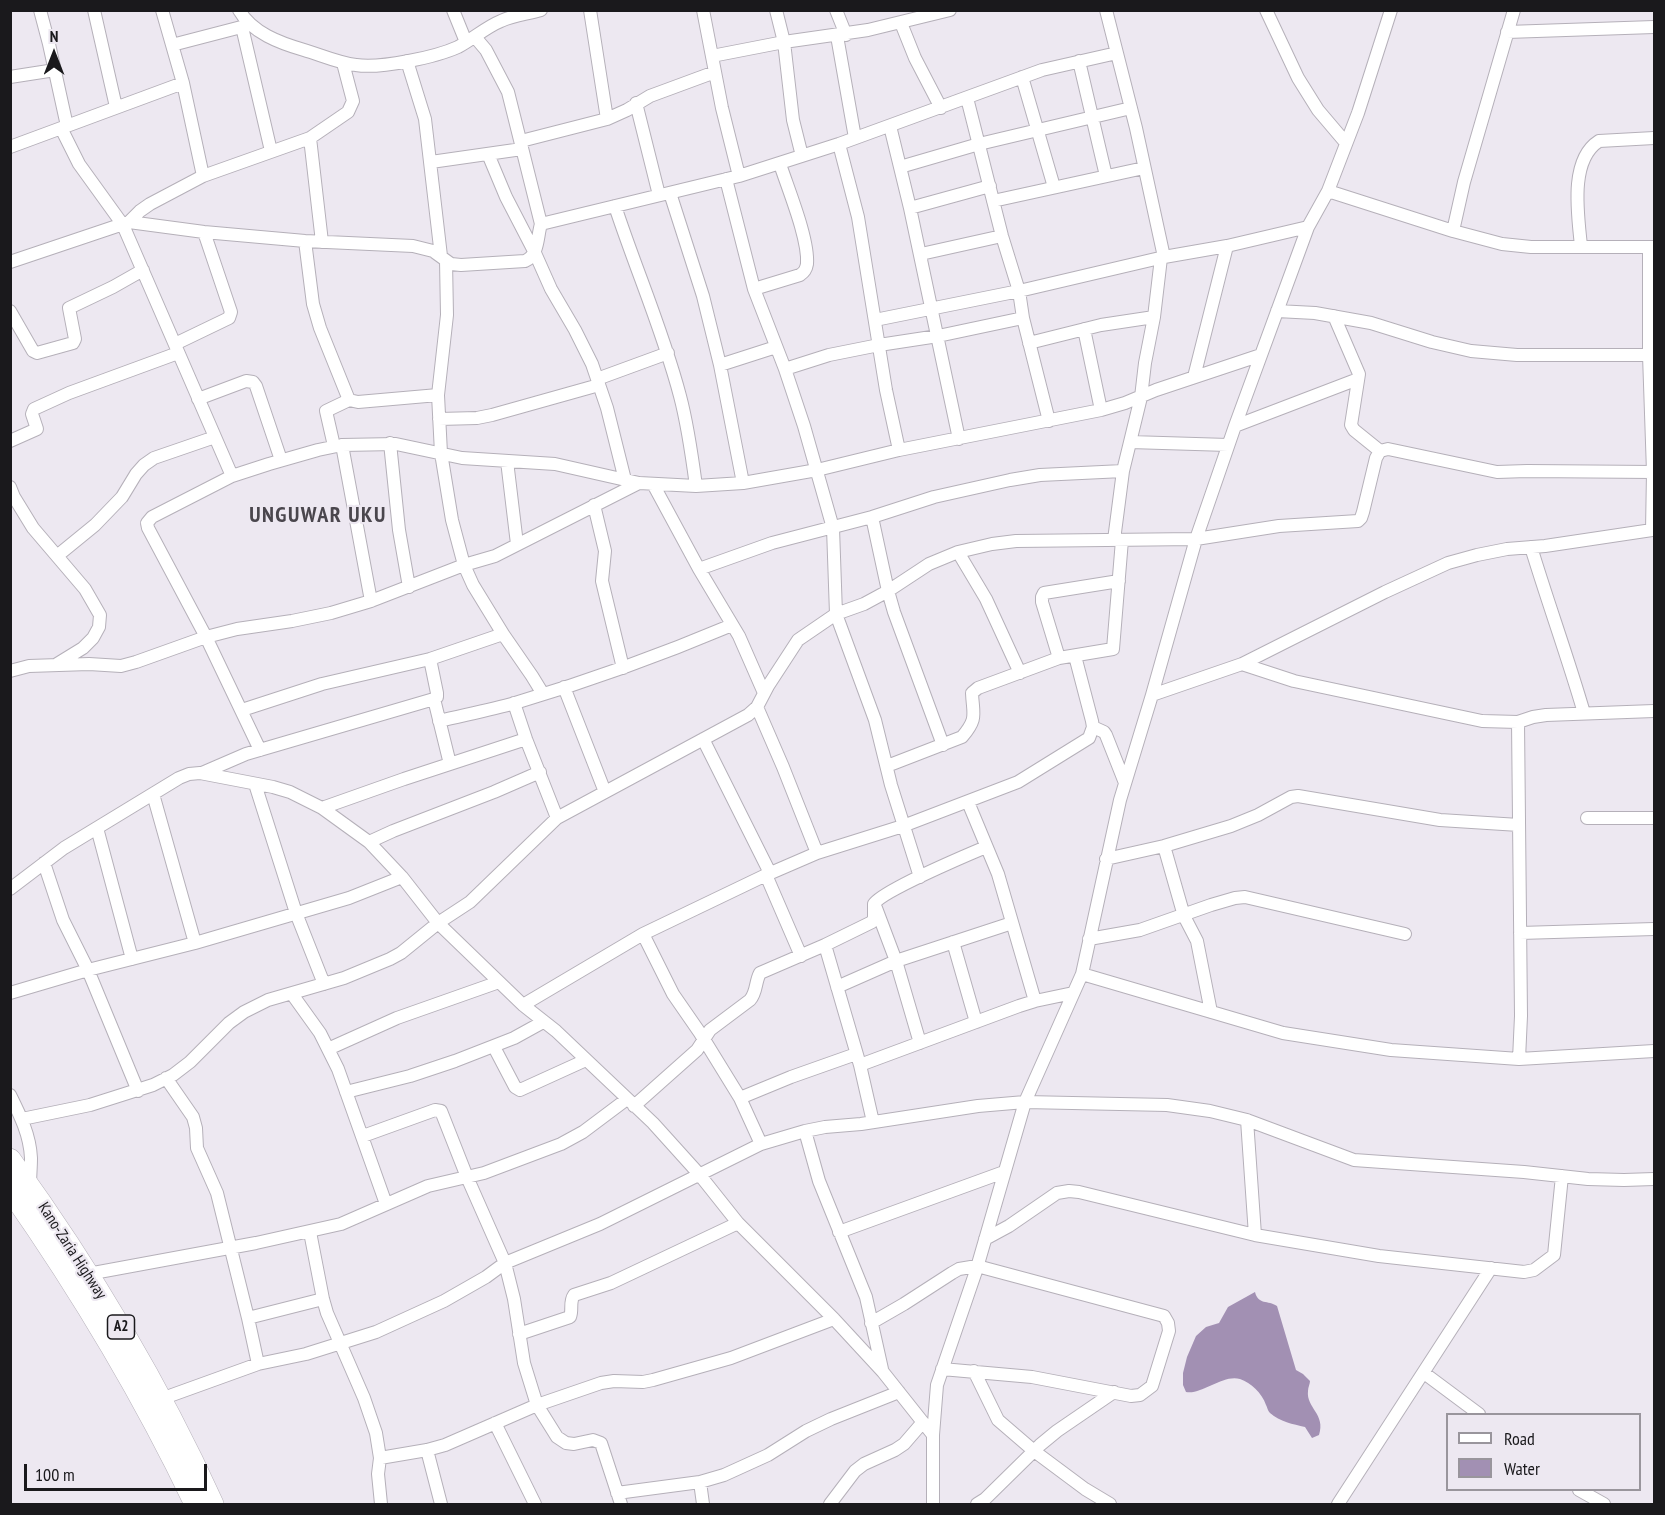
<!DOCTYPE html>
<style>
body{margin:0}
#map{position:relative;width:1665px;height:1515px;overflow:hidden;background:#ede8f1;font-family:"PT Sans Narrow",sans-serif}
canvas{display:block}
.frame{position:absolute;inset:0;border:12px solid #1a191c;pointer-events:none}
.legend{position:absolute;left:1446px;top:1413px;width:195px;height:78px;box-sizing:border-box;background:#ede8f1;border:2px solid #99959c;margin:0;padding:8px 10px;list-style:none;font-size:18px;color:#1a191c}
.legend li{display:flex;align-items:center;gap:12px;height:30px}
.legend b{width:30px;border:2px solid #99959c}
.north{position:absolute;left:24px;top:24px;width:60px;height:60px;-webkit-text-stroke:4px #ede8f1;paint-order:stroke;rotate:0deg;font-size:16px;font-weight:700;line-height:24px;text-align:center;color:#1a191c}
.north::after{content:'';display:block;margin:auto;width:21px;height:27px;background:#1a191c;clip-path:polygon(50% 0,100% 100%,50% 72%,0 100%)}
.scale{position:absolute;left:24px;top:1464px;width:183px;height:27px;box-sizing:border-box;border:3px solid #1a191c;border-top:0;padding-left:8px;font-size:18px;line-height:21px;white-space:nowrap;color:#1a191c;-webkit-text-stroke:4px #ede8f1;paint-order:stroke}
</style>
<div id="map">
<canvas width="1665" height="1515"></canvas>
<div class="frame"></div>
<ul class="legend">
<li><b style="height:8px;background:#fff"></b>Road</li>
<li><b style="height:16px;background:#a290b3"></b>Water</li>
</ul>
<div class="north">N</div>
<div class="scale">100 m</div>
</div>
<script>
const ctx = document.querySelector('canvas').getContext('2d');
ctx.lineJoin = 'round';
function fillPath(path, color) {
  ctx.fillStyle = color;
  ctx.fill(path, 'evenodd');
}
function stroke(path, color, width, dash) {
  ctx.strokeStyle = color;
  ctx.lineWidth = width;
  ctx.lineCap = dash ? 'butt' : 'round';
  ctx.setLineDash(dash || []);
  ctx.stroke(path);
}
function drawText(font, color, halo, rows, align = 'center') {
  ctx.font = font + ' "PT Sans Narrow",sans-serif';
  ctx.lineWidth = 4.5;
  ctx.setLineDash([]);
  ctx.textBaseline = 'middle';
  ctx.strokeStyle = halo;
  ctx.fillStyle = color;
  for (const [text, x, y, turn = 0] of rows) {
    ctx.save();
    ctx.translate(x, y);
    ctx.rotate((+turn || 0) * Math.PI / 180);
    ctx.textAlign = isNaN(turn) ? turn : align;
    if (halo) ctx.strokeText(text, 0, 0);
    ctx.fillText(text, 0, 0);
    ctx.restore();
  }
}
fillPath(new Path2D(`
 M1255 1292C1258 1305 1268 1300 1277 1306L1296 1370 1303 1374 1310 1381C1310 1384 1308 1387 1308 1391 1306 1408 1326 1414 1319 1435L1312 1438 1305 1427C1293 1424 1280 1422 1270 1413 1267 1409 1268 1409 1266 1405 1262 1393 1251 1383 1240 1379 1223 1374 1202 1395 1186 1392L1183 1385V1373L1187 1357 1196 1336 1206 1327 1219 1323 1228 1307Z`), '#a290b3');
const street = new Path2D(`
 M40 10 49 44 67 126
 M94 10 116 107
 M162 10 183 83 203 176
 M239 10C252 33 280 43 304 50 321 55 338 63 356 65 380 69 436 57 458 47 473 39 486 27 501 21 514 15 528 14 541 10
 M453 10 466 42
 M590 10 607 119
 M703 10 722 108 739 176
 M776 10 784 42 793 120 802 156
 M836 10 846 35
 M1106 10 1136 128 1164 257
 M1266 10 1298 78 1318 110 1346 143
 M1514 10 1464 182 1453 231 1502 244 1531 247H1654
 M901 23 915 58 941 108
 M242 27 271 151
 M1507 32 1654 27
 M837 36 855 138
 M475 37 486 50 508 92 541 224
 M172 45 249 25
 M712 56 784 42 868 30 950 10
 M407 61 425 119 441 256
 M1079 61 1106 176
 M10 77 55 70
 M1022 77 1054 187
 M967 98 1002 236 1019 291 1023 318 1049 421
 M636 103 659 195
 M890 126 910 208 959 439
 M61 128 79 164 123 225 232 476
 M310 138 322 242
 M521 141 607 119 627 110 650 96 715 72
 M839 144 858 217 886 390 899 450
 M10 147 183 83
 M488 154 506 197 535 253 551 289 575 330 592 364 607 408 625 480
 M431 162 522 149
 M900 167 979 144 1131 108
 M726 179 754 289 785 369 804 426 833 528 836 614 875 720 891 785 920 877
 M1328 191 1453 231
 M670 193 703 296 720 365 743 483 817 470 899 450 1101 410 1125 403 1156 390 1261 355
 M993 201 1144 168
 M615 206C636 270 663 331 680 396 688 426 692 456 696 486
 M910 208 990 186
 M129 222 140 211 150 204 203 176 310 138 348 112 353 101 343 63
 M305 241 313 304 320 328 349 400 358 402 438 395
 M1581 246C1578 215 1569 160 1599 141L1654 138
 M1649 247V355
 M921 254 1002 236
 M446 261 447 315 438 395 441 453 452 520 464 565 473 585 503 634 532 676 543 694
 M10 262 129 222 204 232 305 241 413 246 433 251 451 264 461 265 525 261C539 255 537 237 541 224L739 176 839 144 1042 70 1117 53
 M754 289 800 275C804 272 806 270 807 264 809 239 788 189 780 164
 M10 311 33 351 37 353 73 343 75 339 69 308 113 287 143 270
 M1334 316 1359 374 1351 425 1354 430 1380 451
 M875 320 1019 291 1164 257 1227 246 1308 227
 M1084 329 1101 410
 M1029 343 1101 325 1154 317
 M175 344 229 318 231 312 204 232
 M720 365 776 347
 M785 369 829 355 879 345 938 336 1023 318
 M1194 377 1227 246
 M597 379 668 353
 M198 399 246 381 253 382 256 386 281 460
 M439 419 477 418 492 415 599 385
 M1235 426 1358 379
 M10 441 37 429 32 414 34 409 69 393 178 353
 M1130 442 1228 445
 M390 443 399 530 409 587
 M342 445 371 601
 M334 446 326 411 349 400
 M507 461 517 544
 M653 484 699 569 739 636 764 693
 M10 487 14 497 33 528 85 589 100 615 99 627 93 638 83 648 57 664
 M594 505 605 551 602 581 623 668
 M872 517 888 591 894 612 943 745
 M1114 540 1123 471 1141 397 1145 363 1154 317 1161 258
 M1531 547C1548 603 1568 658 1584 713
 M958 552 986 599 1020 673
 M57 556 95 525 122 497 136 474 144 465 154 458 215 437
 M699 569 772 543 872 517 934 497 1010 480 1040 475 1123 471
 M1059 658 1042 602V597L1044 593 1119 581
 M1242 664 1385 592 1448 563 1477 555 1507 549 1545 546 1652 530 1653 472 1649 355H1517L1471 351 1432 342 1371 323 1315 313 1277 311
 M10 671 29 666 89 664 121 666 136 662 206 637 237 629 292 621 331 613 371 601 464 565 495 556 639 483
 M564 687 605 792
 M1152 695 1242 664 1294 681 1482 721 1518 722 1521 1016 1519 1059
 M434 699 450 764
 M514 703 526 739 557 818
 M757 707 783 767 817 853
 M242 710 322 684 430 659 503 634
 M439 721C464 715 490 710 515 703 589 681 661 655 732 625
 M1518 722 1533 717 1546 715 1654 711
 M1093 727 1104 732 1106 735 1125 783
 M703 739 770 873
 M260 750 206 637 148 528 147 523 152 517 232 476 269 464 318 450 342 445 396 444 462 458 555 464 639 483 696 486 743 483
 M887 766 962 737C978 718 973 715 972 693L978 688 1059 658 1113 649 1122 540
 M202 773 246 754 434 699 437 697V693L430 659
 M255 784 296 913 324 984
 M153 794 195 943
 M968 802 998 874 1035 1001
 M322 808 404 779 526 739
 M1587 818H1654
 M97 828 132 959
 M369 842 393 831 494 792 540 772
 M1164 846 1184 916 1197 941 1211 1012
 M1106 859 1164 846 1231 826 1258 815 1291 797 1298 796 1440 820 1519 825
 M44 863 63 920 88 970 138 1091
 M766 875 801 956
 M10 889 64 848 179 778 189 774 200 773 273 787 290 792 322 808 369 842 402 877 438 923 523 1005 556 1031 653 1123 699 1174 738 1223 834 1319 883 1372 933 1435
 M876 908 896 961 920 1043
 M1520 933 1654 929
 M643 934 673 994 700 1033 740 1098 761 1144
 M1089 939 1140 930 1211 905 1235 898 1245 897 1405 934
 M953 942 976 1022
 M825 945 860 1065 873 1122
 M1082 974 1283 1033 1391 1050 1519 1059 1654 1051
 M837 987 896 961 1012 923
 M10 993 88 970 195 943 349 898 402 877
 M292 994 320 1033 338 1069 386 1204
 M523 1005 643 934 766 875 817 853 903 826 1018 782 1089 738 1093 727 1092 721 1075 656
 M494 1047 515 1087 520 1090 586 1060
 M328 1049 397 1018 499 982
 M860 1065 1019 1006 1035 1001 1073 993
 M166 1078 193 1117 196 1128 197 1148 217 1193 248 1318 258 1364
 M346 1092 410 1076 455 1061 514 1038 543 1022
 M10 1095C20 1115 30 1135 31 1158 31 1167 30 1177 30 1186
 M740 1098 791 1077 856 1054
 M634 1106 697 1050 710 1030 750 1000C757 992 755 982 760 973L825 945 872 922 874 918V904C882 891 967 855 986 847
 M22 1119 90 1105 153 1085 173 1075 190 1062 229 1023 244 1012 268 1000 344 978 390 959 401 953 438 923 470 902 557 818 748 715 757 707 768 686 798 640 836 614 864 604 888 591 929 564 958 552 992 544 1016 541 1196 539 1279 526 1358 521 1361 518 1363 512 1376 458 1380 451 1388 449 1497 472 1527 471 1654 472
 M1247 1120 1255 1235
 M805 1131 819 1181 866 1297 882 1369
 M363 1136 435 1110 441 1111 467 1177 505 1263 514 1299 524 1363 537 1405 557 1437 566 1443 574 1444 593 1440 601 1443 621 1504
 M310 1232 323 1299 327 1313 364 1398 376 1433 380 1458 378 1474 381 1504
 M839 1232 1004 1172
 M985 1239 1009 1226 1057 1193 1069 1191 1079 1192 1255 1235 1379 1256 1524 1272 1534 1270 1554 1255 1562 1176
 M88 1274 256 1243 341 1224 428 1186 484 1173 561 1144 583 1132 627 1099
 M248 1318 323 1299
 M871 1323 904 1304 952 1273 959 1269 977 1266 1164 1316 1168 1323 1169 1331 1152 1386 1140 1395 1131 1396 1032 1377 942 1369
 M519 1334 570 1317C573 1310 569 1302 574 1295L611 1283 738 1223
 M974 1371 998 1420 1034 1451 1085 1489 1110 1504
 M1424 1373 1479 1414
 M161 1399 258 1364 306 1354 376 1332 444 1301 486 1277 505 1263 600 1224 761 1144 805 1131 825 1127 861 1124 978 1106 1025 1102 1167 1105 1210 1111 1247 1120 1354 1160 1524 1172 1588 1179 1624 1180 1654 1179
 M495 1423 535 1504
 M427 1450 441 1504
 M380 1458 427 1450 445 1445 537 1405 601 1383 614 1381 643 1382 653 1380 731 1358 834 1319
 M700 1482 703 1504
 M1579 1490 1604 1504
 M617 1493 700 1482 724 1475 768 1455 806 1431 831 1419 899 1392
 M830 1504 855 1471 864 1464 895 1450 904 1444 923 1422
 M933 1504V1435L937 1385 976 1271 1025 1102 1082 974 1120 800 1152 695 1196 539 1235 426 1308 227 1328 191 1358 113 1391 10
 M977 1504 985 1499 1040 1445 1057 1431 1114 1392
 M1338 1504 1491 1268`);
const highway = new Path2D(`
 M10 1159C89 1268 158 1383 213 1504
 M10 1190C80 1290 143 1395 195 1504`);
stroke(street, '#b5b0b9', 14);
stroke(highway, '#b5b0b9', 22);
stroke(street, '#fff', 12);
stroke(highway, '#fff', 21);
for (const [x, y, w] of [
 [121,1327,27]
]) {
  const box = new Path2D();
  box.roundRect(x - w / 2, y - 12, w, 24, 4.5);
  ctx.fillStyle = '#ede8f1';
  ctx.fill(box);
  stroke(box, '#1a191c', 1.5);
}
drawText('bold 15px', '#1a191c', null, [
 ["A2",121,1327]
]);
drawText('16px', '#1a191c', '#ede8f1', [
 ["Kano-Zaria Highway",72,1251,57]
]);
ctx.letterSpacing = '1.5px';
drawText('bold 22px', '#4a464d', '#ede8f1', [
 ["UNGUWAR UKU",318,516]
]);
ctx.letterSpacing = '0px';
</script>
